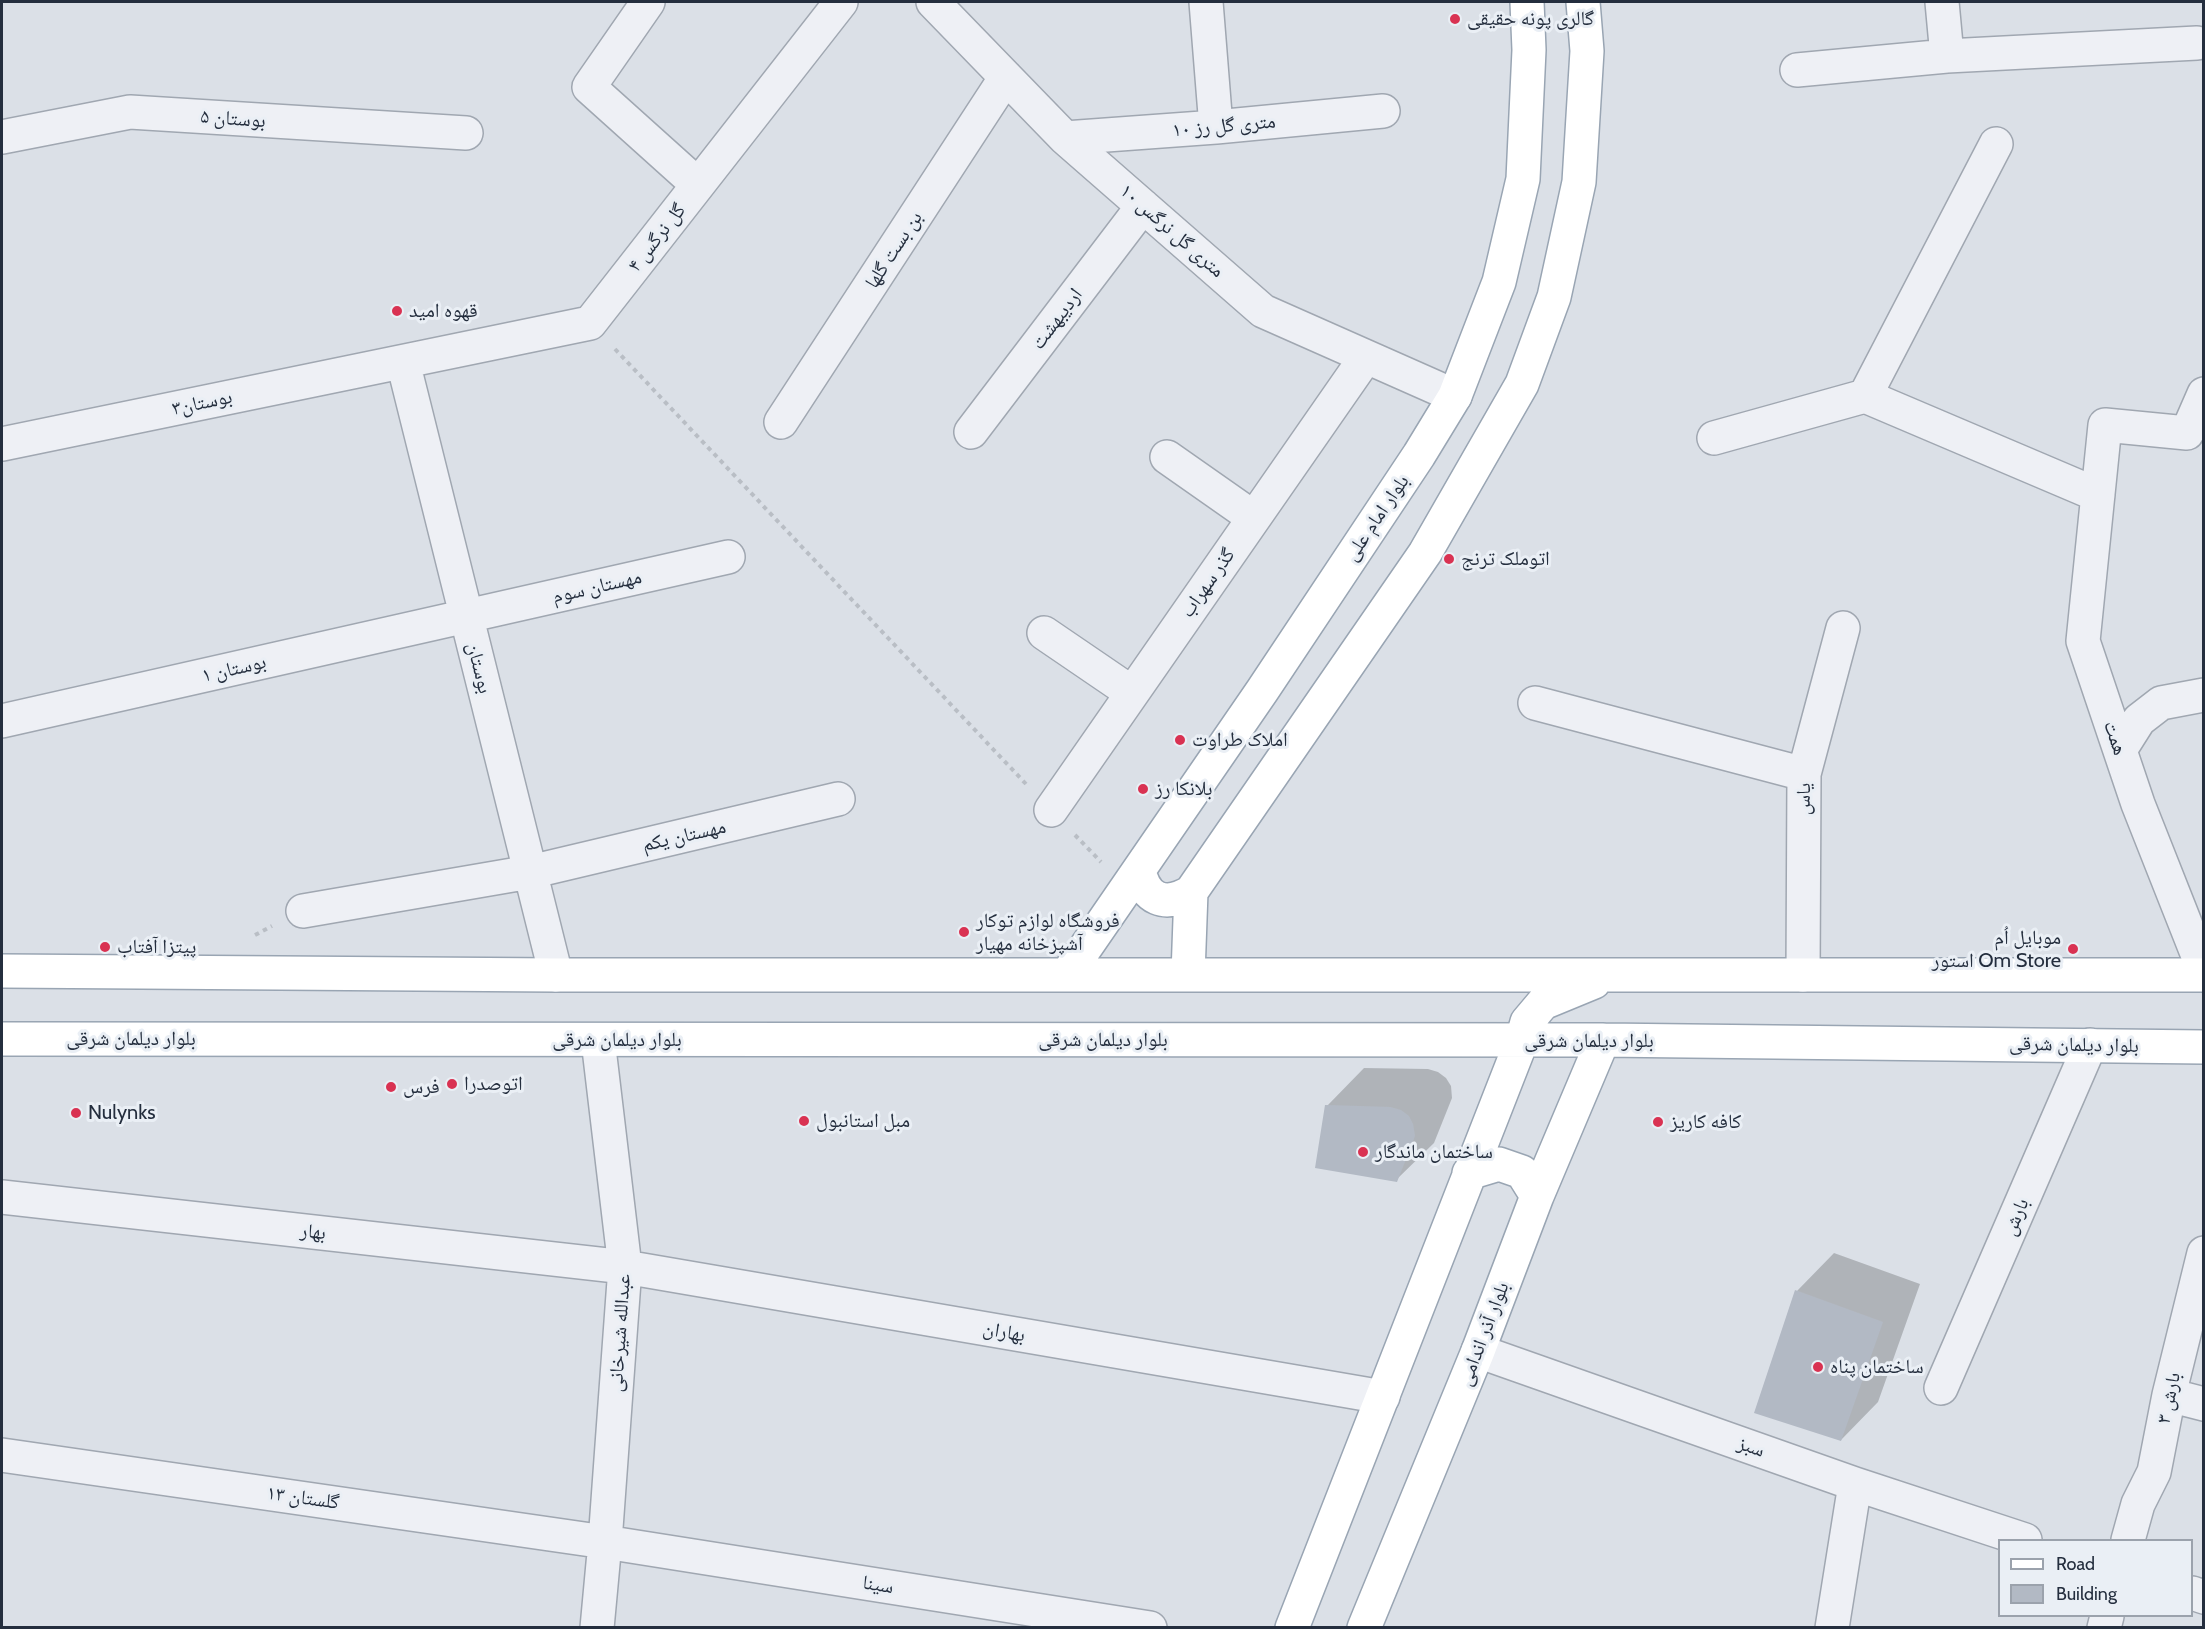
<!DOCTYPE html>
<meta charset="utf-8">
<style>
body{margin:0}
#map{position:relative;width:2205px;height:1629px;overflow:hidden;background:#dbe0e7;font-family:Cabin,sans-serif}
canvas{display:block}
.frame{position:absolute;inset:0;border:3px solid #242e3e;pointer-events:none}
.legend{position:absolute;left:1998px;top:1539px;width:195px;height:78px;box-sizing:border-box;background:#eaeff5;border:2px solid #9ba2ac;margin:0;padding:8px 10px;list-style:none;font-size:18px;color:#242e3e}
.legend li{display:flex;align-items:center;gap:12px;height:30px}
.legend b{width:30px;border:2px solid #9ba2ac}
</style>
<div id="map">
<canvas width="2205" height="1629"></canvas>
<div class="frame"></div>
<ul class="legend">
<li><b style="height:8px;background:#fff"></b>Road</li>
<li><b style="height:16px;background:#b2b9c4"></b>Building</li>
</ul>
</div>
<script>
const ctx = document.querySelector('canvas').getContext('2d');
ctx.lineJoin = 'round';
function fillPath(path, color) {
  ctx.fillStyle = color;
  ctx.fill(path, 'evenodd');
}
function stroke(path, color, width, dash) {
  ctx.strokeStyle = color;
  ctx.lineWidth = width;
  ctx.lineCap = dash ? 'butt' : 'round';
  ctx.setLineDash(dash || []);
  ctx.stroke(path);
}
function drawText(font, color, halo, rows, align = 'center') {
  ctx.font = font + ' Cabin,"Noto Naskh Arabic",sans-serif';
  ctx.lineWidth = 6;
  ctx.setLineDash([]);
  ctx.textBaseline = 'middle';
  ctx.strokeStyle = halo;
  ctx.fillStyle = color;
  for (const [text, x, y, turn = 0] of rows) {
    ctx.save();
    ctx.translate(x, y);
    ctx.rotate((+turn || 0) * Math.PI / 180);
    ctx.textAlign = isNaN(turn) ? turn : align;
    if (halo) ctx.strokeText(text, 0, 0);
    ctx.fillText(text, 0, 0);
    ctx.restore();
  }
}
fillPath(new Path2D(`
 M1364 1068 1428 1069 1438 1072 1446 1078 1451 1086 1452 1098 1434 1143 1396 1180 1327 1106Z
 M1834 1253 1920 1284 1878 1402 1841 1440 1756 1412 1797 1291Z`), '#0003');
fillPath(new Path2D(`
 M1325 1105 1390 1107 1401 1110 1409 1116 1413 1124 1415 1136 1397 1182 1315 1168Z
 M1795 1290 1883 1322 1841 1441 1754 1413Z`), '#b2b9c4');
const minor = new Path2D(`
 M648 2 589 87 698 185
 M933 2 1065 138 1263 311 1455 396
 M1206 2 1216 127
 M1942 2 1947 56
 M1797 70 1947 56 2197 43
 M2 137 130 112 466 133
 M1065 138 1216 127 1383 111
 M403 362 556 975
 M2204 394 2187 433 2105 425 2083 641 2138 804 2204 971
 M1865 396 2098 495
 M781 422 1006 77
 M971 432 1143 206
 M1714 438 1865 396 1996 144
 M2 444 590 323 841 2
 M1167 457 1254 518
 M1044 633 1132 693
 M1535 703 1804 774
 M2 721 728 557
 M2120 750 2139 720 2161 703 2204 695
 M1051 810 1366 357
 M303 911 530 872 838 799
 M1803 975 1804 774 1843 628
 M2 1197 625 1267 1383 1397
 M1478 1351 1855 1484 2025 1540
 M1941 1388 2090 1045
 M2169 1395 2204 1404
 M2 1455 605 1542 1150 1628
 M2128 1540 2138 1504 2154 1472 2169 1395 2204 1253
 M2192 1593 2204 1597
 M597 1628 605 1542 625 1267 598 1040
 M1832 1628 1855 1484
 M2104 1628 2107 1616`);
const major = new Path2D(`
 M1139 870C1145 899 1164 908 1191 892
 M2 971 556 975H2204
 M1068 973 1262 691 1419 455 1455 396 1499 282 1523 179 1529 50 1527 2
 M1188 974 1191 892 1425 553 1522 384 1554 297 1579 182 1587 51 1583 2
 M2 1039 1603 1040 2204 1047
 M1469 1173 1499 1164 1522 1172 1537 1196
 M1292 1628 1522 1040 1527 1022 1543 1003 1594 982
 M1364 1628 1478 1351 1537 1196 1603 1040`);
stroke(minor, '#a0a7b1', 36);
stroke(major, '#99a5b3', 36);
stroke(new Path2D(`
 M615 349 1026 784
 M1075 835 1101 862
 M255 935 272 926`), '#b9bec5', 4, [4.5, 4.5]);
stroke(minor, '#eef0f5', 33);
stroke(major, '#fff', 33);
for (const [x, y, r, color] of [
 [1455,19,6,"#d93252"],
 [397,311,6,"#d93252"],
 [1449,559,6,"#d93252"],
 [1180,740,6,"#d93252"],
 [1143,789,6,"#d93252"],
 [964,932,6,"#d93252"],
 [105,947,6,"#d93252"],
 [2073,949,6,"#d93252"],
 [452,1084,6,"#d93252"],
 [391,1087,6,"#d93252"],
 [76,1113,6,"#d93252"],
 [804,1121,6,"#d93252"],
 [1658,1122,6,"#d93252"],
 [1363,1152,6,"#d93252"],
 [1818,1367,6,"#d93252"]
]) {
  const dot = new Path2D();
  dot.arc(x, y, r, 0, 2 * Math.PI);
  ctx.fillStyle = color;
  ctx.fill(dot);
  stroke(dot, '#eaeff5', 2);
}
drawText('20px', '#242e3e', '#eaeff5', [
 ["گالری پونه حقیقی",1467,19],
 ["قهوه امید",409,311],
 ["اتوملک ترنج",1461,559],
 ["املاک طراوت",1192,740],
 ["بلانکا رز",1155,789],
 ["فروشگاه لوازم توکار",976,921],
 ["آشپزخانه مهیار",976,944],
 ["موبایل اُم",2061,938,"right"],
 ["استور Om Store",2061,961,"right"],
 ["پیتزا آفتاب",117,947],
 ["اتوصدرا",464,1084],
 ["فرس",403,1087],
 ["Nulynks",88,1113],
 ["مبل استانبول",816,1121],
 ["کافه کاریز",1670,1122],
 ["ساختمان ماندگار",1375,1152],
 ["ساختمان پناه",1830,1367]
], 'left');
drawText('20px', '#242e3e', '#eaeff5', [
 ["بوستان ۵",233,119,4],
 ["۱۰ متری گل رز",1224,126,-5],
 ["۱۰ متری گل نرگس",1172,231,41],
 ["گل نرگس ۴",657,238,-52],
 ["بن بست گلها",894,250,-57],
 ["اردیبهشت",1057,319,-53],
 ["بوستان۳",202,403,-12],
 ["بلوار امام علی",1377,518,-56],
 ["گذر سهراب",1208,583,-55],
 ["مهستان سوم",597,587,-13],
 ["بوستان",479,668,76],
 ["بوستان ۱",234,669,-13],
 ["همت",2115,738,71],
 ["یاس",1804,799,-89],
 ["مهستان یکم",684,836,-13],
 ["بلوار دیلمان شرقی",131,1039],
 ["بلوار دیلمان شرقی",617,1040],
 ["بلوار دیلمان شرقی",1103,1040],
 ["بلوار دیلمان شرقی",1589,1041],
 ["بلوار دیلمان شرقی",2074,1045,1],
 ["بارش",2016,1217,-67],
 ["بهار",313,1232,6],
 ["بهاران",1004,1332,10],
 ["عبدالله شیرخانی",620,1333,-86],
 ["بلوار آذر اندامی",1484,1334,-69],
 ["بارش ۳",2169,1398,-78],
 ["سبز",1751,1447,19],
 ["گلستان ۱۳",303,1498,8],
 ["سینا",878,1585,9]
]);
</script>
